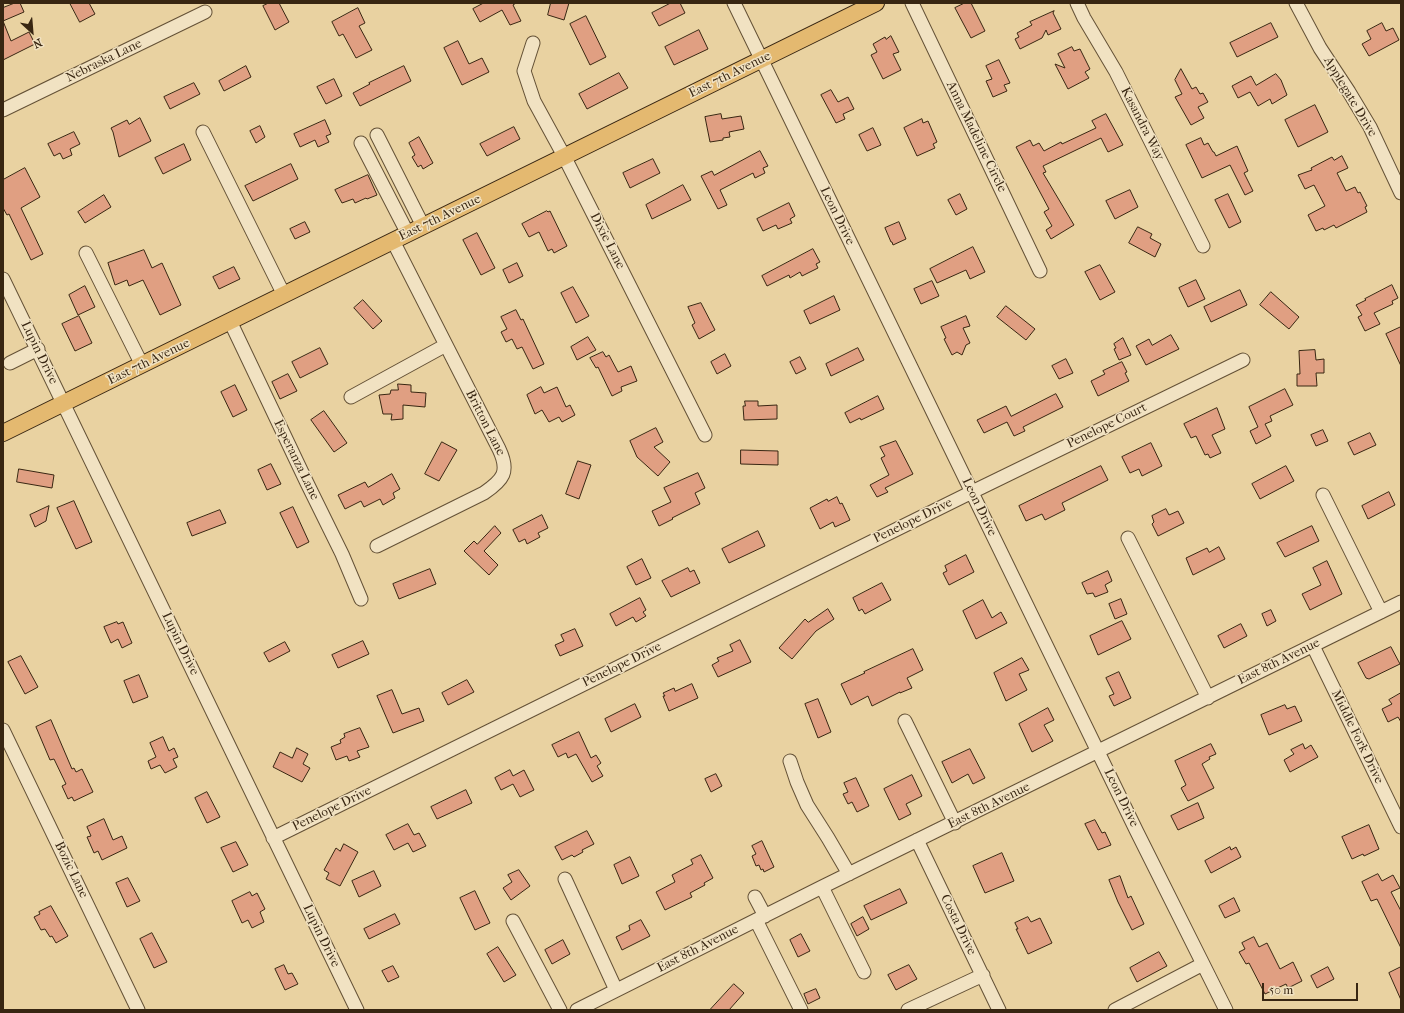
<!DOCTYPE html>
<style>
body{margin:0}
#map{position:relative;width:1404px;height:1013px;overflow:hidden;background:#e9d2a1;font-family:"IM FELL French Canon",serif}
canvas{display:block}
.frame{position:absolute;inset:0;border:4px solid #382612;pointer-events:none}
.north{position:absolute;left:12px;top:12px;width:40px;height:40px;-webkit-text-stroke:3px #f1e2c2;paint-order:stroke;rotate:154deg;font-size:11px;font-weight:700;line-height:16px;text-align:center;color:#382612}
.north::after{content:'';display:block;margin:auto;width:14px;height:18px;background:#382612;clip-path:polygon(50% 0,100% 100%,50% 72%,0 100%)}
.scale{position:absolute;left:1262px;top:983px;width:96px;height:18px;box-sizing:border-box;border:2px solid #382612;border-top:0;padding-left:5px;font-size:12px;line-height:14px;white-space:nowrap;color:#382612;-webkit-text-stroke:3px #f1e2c2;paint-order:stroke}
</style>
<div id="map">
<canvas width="1404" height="1013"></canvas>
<div class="frame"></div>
<div class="north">N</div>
<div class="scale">50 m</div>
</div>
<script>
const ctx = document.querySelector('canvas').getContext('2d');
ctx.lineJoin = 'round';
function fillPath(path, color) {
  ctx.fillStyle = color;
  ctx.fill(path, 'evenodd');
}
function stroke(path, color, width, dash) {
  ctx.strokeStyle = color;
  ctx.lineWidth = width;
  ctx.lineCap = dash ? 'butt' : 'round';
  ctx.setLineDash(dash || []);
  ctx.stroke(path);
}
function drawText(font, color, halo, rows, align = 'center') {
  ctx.font = font + ' "IM FELL French Canon",serif';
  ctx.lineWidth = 3;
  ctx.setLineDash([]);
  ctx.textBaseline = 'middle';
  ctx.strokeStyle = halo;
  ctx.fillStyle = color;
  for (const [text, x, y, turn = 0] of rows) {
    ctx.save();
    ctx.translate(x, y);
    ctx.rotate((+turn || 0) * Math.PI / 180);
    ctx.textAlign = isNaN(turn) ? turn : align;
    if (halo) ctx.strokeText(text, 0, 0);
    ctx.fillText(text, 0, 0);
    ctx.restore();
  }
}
const building = new Path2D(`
 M15 3H20L24 12 3 21V8Z
 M70 3H89L95 14 80 22Z
 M269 3H279L289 22 275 30 263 6Z
 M484 3H516L513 5 521 21 510 25 502 10 480 22 473 9Z
 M551 3H569L564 20 548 15Z
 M671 3H680L685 13 659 26 652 13Z
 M965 3H971L985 31 971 38 955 8Z
 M358 8 365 23 359 26 372 50 356 58 343 34 339 36 332 22Z
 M1054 11 1053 13 1061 29 1048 35 1046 30 1042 38 1020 49 1015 39 1019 37 1017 33 1032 25 1030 22Z
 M586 16 606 57 590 65 570 24Z
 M3 21 11 41 29 32 35 44 3 60Z
 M1271 23 1278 37 1237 57 1230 43Z
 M1382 23 1386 31 1393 28 1399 40 1369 56 1362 44 1371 39 1367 31Z
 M699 30 708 49 674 65 665 47Z
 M891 36 899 52 893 54 901 70 883 79 871 55 877 52 873 44 885 37 886 39Z
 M458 41 469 64 482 58 489 72 462 85 444 48Z
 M1072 47 1074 51 1080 49 1090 69 1085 72 1089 78 1068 89 1055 64 1065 68 1058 54Z
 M999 60 1010 83 1004 85 1007 91 993 97 986 81 992 79 986 66Z
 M246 66 251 77 224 91 219 81Z
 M404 66 411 81 360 106 353 93 370 84 369 83Z
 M1181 69 1192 89 1196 87 1200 94 1203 93 1208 102 1198 107 1204 118 1191 125 1175 97 1182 94 1175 80Z
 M619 73 628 88 587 109 579 94Z
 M1276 74 1281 80 1287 95 1272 104 1270 99 1258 106 1250 92 1238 98 1232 86 1251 76 1256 85Z
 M334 79 342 96 326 104 317 87Z
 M194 83 200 94 170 109 164 97Z
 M831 90 838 102 848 97 854 109 843 114 845 119 836 123 821 95Z
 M1315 105 1328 132 1298 147 1285 120Z
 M721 114 722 119 741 116 744 129 729 132 730 137 723 138V140L710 142 705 117Z
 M1106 114 1123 145 1108 152 1101 138 1043 166 1046 172 1043 173 1074 225 1051 239 1046 230 1052 226 1044 212 1049 209 1016 147 1030 140 1033 146 1039 143 1044 151 1061 142 1062 144 1096 128 1092 121Z
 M140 118 151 141 119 157 113 132 111 128 127 120 129 124Z
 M922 119 923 123 928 121 937 142 933 144 935 148 917 156 904 128Z
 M325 120 331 134 326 136 329 142 318 147 315 140 300 147 294 134Z
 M260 126 265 137 256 143 250 131Z
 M514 127 520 139 487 156 480 144Z
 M873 128 881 145 867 151 859 135Z
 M74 132 80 144 70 149 72 155 63 159 60 153 54 156 48 144Z
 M419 137 433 163 423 169 421 165 418 167 412 157 415 155 409 143Z
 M1201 138 1204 145 1208 143 1213 152H1214L1216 156 1237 146 1248 171 1244 173 1253 191 1245 195 1230 165 1202 178 1186 145Z
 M184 144 191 160 163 174 155 158Z
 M760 151 768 166 763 168 765 173 755 178 753 173 720 190 727 205 718 209 701 176 712 171 714 175Z
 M1342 156 1348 168 1337 173 1346 191 1355 187 1358 193 1360 192 1367 206 1365 207 1367 212 1336 228 1334 225 1324 230 1323 228 1316 231 1308 215 1325 206 1314 185 1305 189 1298 175 1312 170 1311 168 1332 157 1334 160Z
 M653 159 660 173 630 188 623 173Z
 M291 164 298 179 253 201 245 186Z
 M25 168 40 197 21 208 43 254 31 260 9 214 7 215 3 208V180Z
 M368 175 377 195 367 199 366 198 355 203 353 199 342 203 335 190Z
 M683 185 691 200 652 219 646 205Z
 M1130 190 1138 207 1115 219 1106 201Z
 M960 194 967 209 956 215 948 200Z
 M1228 194 1241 222 1229 228 1215 200Z
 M104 195 111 207 85 223 78 212Z
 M789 203 795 216 790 219 792 223 778 229 776 225 763 231 757 219Z
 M547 211 548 212 550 211 567 246 554 253 552 249 548 251 539 232 529 237 522 224Z
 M305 222 310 232 295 239 290 229Z
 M899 222 906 239 893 245 892 242H891L885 228Z
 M1138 227 1152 234 1150 238 1161 244 1155 257 1129 243Z
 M477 233 495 268 481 275 463 240Z
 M973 247 985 272 970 279 966 270 937 283 930 269Z
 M813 249 820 262 816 264 818 268 802 276 800 272 790 278 789 275 767 286 762 276Z
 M144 250 152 268 162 263 181 305 160 315 143 280 129 286 127 280 115 285 108 263Z
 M517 263 523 276 509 283 503 270Z
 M1100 265 1115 292 1100 300 1085 272Z
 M234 267 240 279 219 289 213 277Z
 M1196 280 1205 299 1188 307 1179 288Z
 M932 281 939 296 921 304 914 289Z
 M1392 285 1398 298 1392 301 1393 304 1374 313 1380 324 1365 331 1358 317 1362 315 1356 305 1366 300 1365 299Z
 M85 286 95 307 78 315 69 295Z
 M573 287 589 316 576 323 561 293Z
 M1240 290 1247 305 1211 322 1204 307Z
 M1271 292 1299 317 1289 329 1260 305Z
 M834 296 840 310 810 324 804 311Z
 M363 300 382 321 373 329 354 308Z
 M701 303 715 330 699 339 692 325 695 323 688 307Z
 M1006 306 1035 329 1026 340 997 317Z
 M516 310 521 320 523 319 544 364 533 369 522 347 517 349 512 339 506 342 501 332 507 329 501 317Z
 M79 316 92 343 75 351 62 324Z
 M966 316 970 326 963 328 970 343 966 345 962 355 957 352 952 355 944 339 946 338 941 327Z
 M1401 327V366L1386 334Z
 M1171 335 1179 349 1146 365 1136 346 1149 339 1152 345Z
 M588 337 596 350 577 360 571 347Z
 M1123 338 1131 355 1119 360 1114 349 1116 348 1114 344Z
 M320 348 328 364 300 378 292 362Z
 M858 348 864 360 831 376 826 364Z
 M1315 350 1316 360 1324 359V373H1316L1317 386H1297V374H1300L1299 351Z
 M603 352 606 357 609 355 618 372 631 366 637 381 621 387 622 391 612 396 598 367 596 368 590 358Z
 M725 354 731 366 717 374 711 362Z
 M800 357 806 369 796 374 790 362Z
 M1066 359 1073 373 1059 379 1052 366Z
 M1122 362 1127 372 1125 373 1129 381 1098 396 1091 381 1105 374 1103 371Z
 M288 374 297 391 280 399 272 382Z
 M398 384 411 385V392L426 393 425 407 403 405V419L391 420 392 414H383L379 395 390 394 391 390H398Z
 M235 385 247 410 233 417 221 392Z
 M541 387 544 393 557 387 566 407 570 405 575 415 562 422 559 417 549 422 542 410 535 414 527 395Z
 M1285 389 1293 405 1270 416 1272 421 1265 424 1271 436 1256 444 1250 431 1258 427 1249 407Z
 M1056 394 1063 407 1023 427 1025 431 1014 436 1007 422 984 433 977 420 1006 406 1011 416Z
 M878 396 884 409 861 420 860 418 850 423 845 413Z
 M745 401H758V406L777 405V419L744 420 743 406H745Z
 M1217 408 1225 429 1212 435 1221 453 1210 458 1208 454 1205 455 1196 436 1191 438 1184 424Z
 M324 411 347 443 334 452 311 420Z
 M656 428 663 442 654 447 670 462 658 476 637 457 630 441Z
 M1323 430 1328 441 1316 446 1311 435Z
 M1370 433 1376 445 1354 455 1348 443Z
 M896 441 913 474 885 488 888 492 877 497 870 485 889 475 881 458 885 456 880 447Z
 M442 442 457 450 439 481 425 474Z
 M1151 443 1162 466 1142 476 1139 469 1130 473 1122 457Z
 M741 450 778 451V465L741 464Z
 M578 461 591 465 579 499 566 494Z
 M271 464 281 484 267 490 258 470Z
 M1101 466 1108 480 1062 503 1065 510 1045 520 1042 514 1026 521 1019 506Z
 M1286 466 1294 481 1260 499 1252 484Z
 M19 469 54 475 52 488 17 482Z
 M698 473 705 488 695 493 700 504 672 518 673 519 659 526 652 511 671 502 664 488Z
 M392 474 400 489 393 493 395 498 383 505 380 499 364 507 361 501 345 509 338 495 365 482 368 487Z
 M1389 492 1395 505 1368 519 1362 506Z
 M837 497 840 504 842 503 850 520 835 527 833 522 820 529 810 508 827 499 828 501Z
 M74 501 92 542 76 549 57 508Z
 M49 506 46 521 35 527 30 515Z
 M293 507 309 542 297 548 280 513Z
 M1166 509 1169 515 1178 511 1184 523 1158 536 1152 524 1154 522 1152 516Z
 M220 510 226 523 192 536 187 523Z
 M542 515 548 528 538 533 540 537 527 544 525 539 519 542 513 530Z
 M495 526 501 533 484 551 498 565 489 575 464 551 474 541 477 544Z
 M1312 526 1319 541 1285 557 1277 543Z
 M758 531 765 546 729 563 722 549Z
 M1219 547 1225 559 1193 575 1186 558 1207 548 1209 552Z
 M966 555 974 572 949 585 943 573 947 571 945 566Z
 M642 559 651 578 636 585 627 567Z
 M1327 561 1342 594 1310 610 1302 594 1321 585 1313 568Z
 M688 568 690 572 694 570 700 583 671 597 662 581Z
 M430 569 436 584 399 599 393 584Z
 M1108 571 1112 581 1105 585 1108 592 1095 597 1093 593 1087 594 1082 583Z
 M882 583 891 600 865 614 862 609 859 611 853 598Z
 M640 598 646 610 643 612 646 616 636 622 633 617 616 626 610 614Z
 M1121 599 1127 614 1115 619 1109 604Z
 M983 600 992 618 1001 612 1007 623 976 639 963 611Z
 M828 609 834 619 816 631 792 659 779 648 805 619 808 622Z
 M1271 610 1276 621 1267 626 1262 614Z
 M1122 621 1131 639 1098 655 1090 636Z
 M117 622 118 624 123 622 132 643 122 648 118 639 111 643 104 627Z
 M1241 624 1247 636 1224 648 1218 636Z
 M575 629 583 646 560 656 555 645 564 641 561 635Z
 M740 640 751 662 718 677 712 665 719 661 717 658 733 651 730 645Z
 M363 641 369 654 338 668 332 655Z
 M285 642 290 651 269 662 264 653Z
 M1391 647 1400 664 1369 679 1366 678 1358 663Z
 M913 649 923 670 907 678 912 688 900 693V692L872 706 868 696 851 705 841 684 865 673 864 672Z
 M21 656 38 687 25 694 8 662Z
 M1022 658 1029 670 1019 674 1027 690 1006 701 994 673Z
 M1119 672 1131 698 1114 706 1109 696 1114 694 1106 678Z
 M139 675 148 697 133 703 124 681Z
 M467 680 474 692 448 705 442 693Z
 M692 684 698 698 669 711 663 696H665L663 693 674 688 675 691Z
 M392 690 402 714 419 708 424 721 393 733 377 696Z
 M1401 693V722L1398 717 1388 722 1382 709 1392 704 1389 700Z
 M818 699 831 732 818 738 805 704Z
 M635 704 641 717 611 732 605 719Z
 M1285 705 1287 709 1295 706 1302 721 1269 735 1261 715Z
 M1048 708 1054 720 1044 725 1053 741 1032 752 1019 724Z
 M51 720 72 769 74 768 76 772 82 769 93 792 74 801 72 797 68 799 62 786 66 784 54 759 50 760 36 727Z
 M360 728 369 747 357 751 360 757 349 761 347 756 336 760 331 747 341 743 340 740 345 737 344 734Z
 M579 732 591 758 596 755 601 763 597 766 603 776 592 782 576 754 568 758 566 753 558 757 552 745Z
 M163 737 169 751 174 748 178 757 173 759 177 767 165 773 160 765 151 769 148 761 156 757 150 743Z
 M1211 744 1216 754 1209 757 1210 759 1202 764 1214 788 1188 801 1181 788 1186 785 1175 761Z
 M1303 744 1305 749 1311 745 1318 757 1290 772 1284 760 1294 754 1291 750Z
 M297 748 308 754 303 764 310 768 302 782 273 767 280 752 292 758Z
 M970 749 985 778 973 784 968 774 952 783 942 762Z
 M510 770 513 776 524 770 534 790 520 797 513 784 501 790 495 778Z
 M716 774 722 786 711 792 705 779Z
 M912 775 922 796 906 804 911 814 899 820 884 789Z
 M856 778 869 806 857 812 852 802 848 804 843 794 848 792 844 783Z
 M466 790 472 803 437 819 431 807Z
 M207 792 220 817 207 823 195 798Z
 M1198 803 1204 818 1178 830 1171 816Z
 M104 819 113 840 122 836 127 848 102 860 98 851 94 853 87 837 91 836 87 827Z
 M1095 820 1102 833 1105 832 1111 845 1098 850 1085 824Z
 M408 824 414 835 419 833 426 846 413 852 408 843 394 850 386 835Z
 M1369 825 1379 849 1364 856 1363 854 1352 859 1342 837Z
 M587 831 594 844 582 850 583 852 574 857 572 855 562 860 555 847Z
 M762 841 774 867 764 872 763 869 761 870 759 865 756 866 752 856 756 854 752 846Z
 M236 842 248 865 233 872 221 848Z
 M344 844 358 852 340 886 326 879 329 873 324 870 336 848 340 851Z
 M1230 847 1231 850 1236 847 1241 857 1211 873 1205 861Z
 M1002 853 1014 881 985 893 973 866Z
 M701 855 713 878 704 883 705 885 690 893 692 897 665 910 656 892 675 882 672 875 693 864 691 860Z
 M630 857 639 876 622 884 614 865Z
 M519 870 530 886 511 900 503 888 512 882 508 875Z
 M374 871 381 886 359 897 352 881Z
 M1378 874 1382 881 1393 875 1400 888 1391 892 1401 911V948L1377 899 1371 901 1362 882Z
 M1120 876 1128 898 1131 896 1144 924 1132 930 1118 902 1109 880Z
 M128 878 140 901 127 907 116 883Z
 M900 889 907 903 871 920 864 906Z
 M475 891 490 923 475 930 460 898Z
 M250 892 252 896 257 893 265 909 260 912 264 922 252 928 248 920 242 923 232 901Z
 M1234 898 1240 911 1225 918 1219 906Z
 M51 906 68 936 56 943 52 936 50 937 45 929 41 930 34 917 40 914 39 912Z
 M395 914 400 924 369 939 364 929Z
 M863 917 869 929 857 936 851 924Z
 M1028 917 1031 922 1040 918 1052 943 1028 954 1016 929H1018L1015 923Z
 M641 920 650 936 622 950 616 937 630 930 629 926Z
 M152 933 167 962 154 968 140 939Z
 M801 934 810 951 798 957 790 940Z
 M1254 937 1259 947 1267 943 1280 969 1293 962 1302 981 1288 988 1286 984 1265 994 1249 963 1246 964 1239 952 1245 949 1242 943Z
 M563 940 570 954 552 964 545 950Z
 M498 947 516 975 504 982 487 954Z
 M1159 952 1167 966 1137 982 1130 968Z
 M284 965 288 974 292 973 298 984 285 990 275 969Z
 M909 965 917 979 896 990 888 975Z
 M393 966 399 977 388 982 382 971Z
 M1328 967 1334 979 1317 988 1311 976Z
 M1401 967V1000L1389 973Z
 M734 984 744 993 729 1010H710Z
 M816 989 820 998 808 1004 804 994Z`);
fillPath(building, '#e09f82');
stroke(building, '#382612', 1);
const minor = new Path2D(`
 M734 3 1137 832 1226 1010
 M912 3 1040 271
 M1077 3 1084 18 1116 72 1203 246
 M1296 3 1320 48 1349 92 1370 127 1401 193
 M533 43 524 71 534 101 564 156 705 435
 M3 110 205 12
 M203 132 284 295
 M377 135 423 226
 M361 143 408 234
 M86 253 142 365
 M3 279 357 1010
 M230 321 307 483 342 554 361 599
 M10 363 38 349
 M351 397 446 345
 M1323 495 1381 612
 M1128 538 1208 698
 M377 546 484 493C503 480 510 472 499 449L393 241
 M1313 646 1401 827
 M905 721 955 823
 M3 730 138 1010
 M790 761 797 782 807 805 828 838 849 874
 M273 838 972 492 1243 360
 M917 840 999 1010
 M565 879 616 990
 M822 887 864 972
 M755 897 765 916
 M756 920 801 1010
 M513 921 560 1010
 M577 1010 822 887 1401 602
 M908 1010 983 975
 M1115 1010 1203 964`);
const major = new Path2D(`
 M3 433 876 3`);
stroke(minor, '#645136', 15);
stroke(major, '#382612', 18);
stroke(minor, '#f1e2c2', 13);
stroke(major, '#e4b970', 16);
drawText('13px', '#382612', '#f1e2c2', [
 ["Nebraska Lane",104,61,-26],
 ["East 7th Avenue",730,75,-26],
 ["Applegate Drive",1350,97,59],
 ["Kasandra Way",1142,124,63],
 ["Anna Madeline Circle",976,137,64],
 ["Leon Drive",837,216,64],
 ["East 7th Avenue",440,218,-26],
 ["Dixie Lane",607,241,63],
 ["Lupin Drive",39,353,64],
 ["East 7th Avenue",149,362,-26],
 ["Britton Lane",485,423,63],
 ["Penelope Court",1107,426,-26],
 ["Esperanza Lane",296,460,64],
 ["Leon Drive",979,507,64],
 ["Penelope Drive",913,521,-26],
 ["Lupin Drive",180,644,64],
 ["East 8th Avenue",1279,662,-26],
 ["Penelope Drive",622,665,-26],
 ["Middle Fork Drive",1357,737,64],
 ["Leon Drive",1121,798,64],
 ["East 8th Avenue",989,806,-26],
 ["Penelope Drive",332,809,-26],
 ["Bozic Lane",71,870,64],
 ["Costa Drive",958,925,64],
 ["Lupin Drive",321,936,64],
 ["East 8th Avenue",698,949,-27]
]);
</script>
